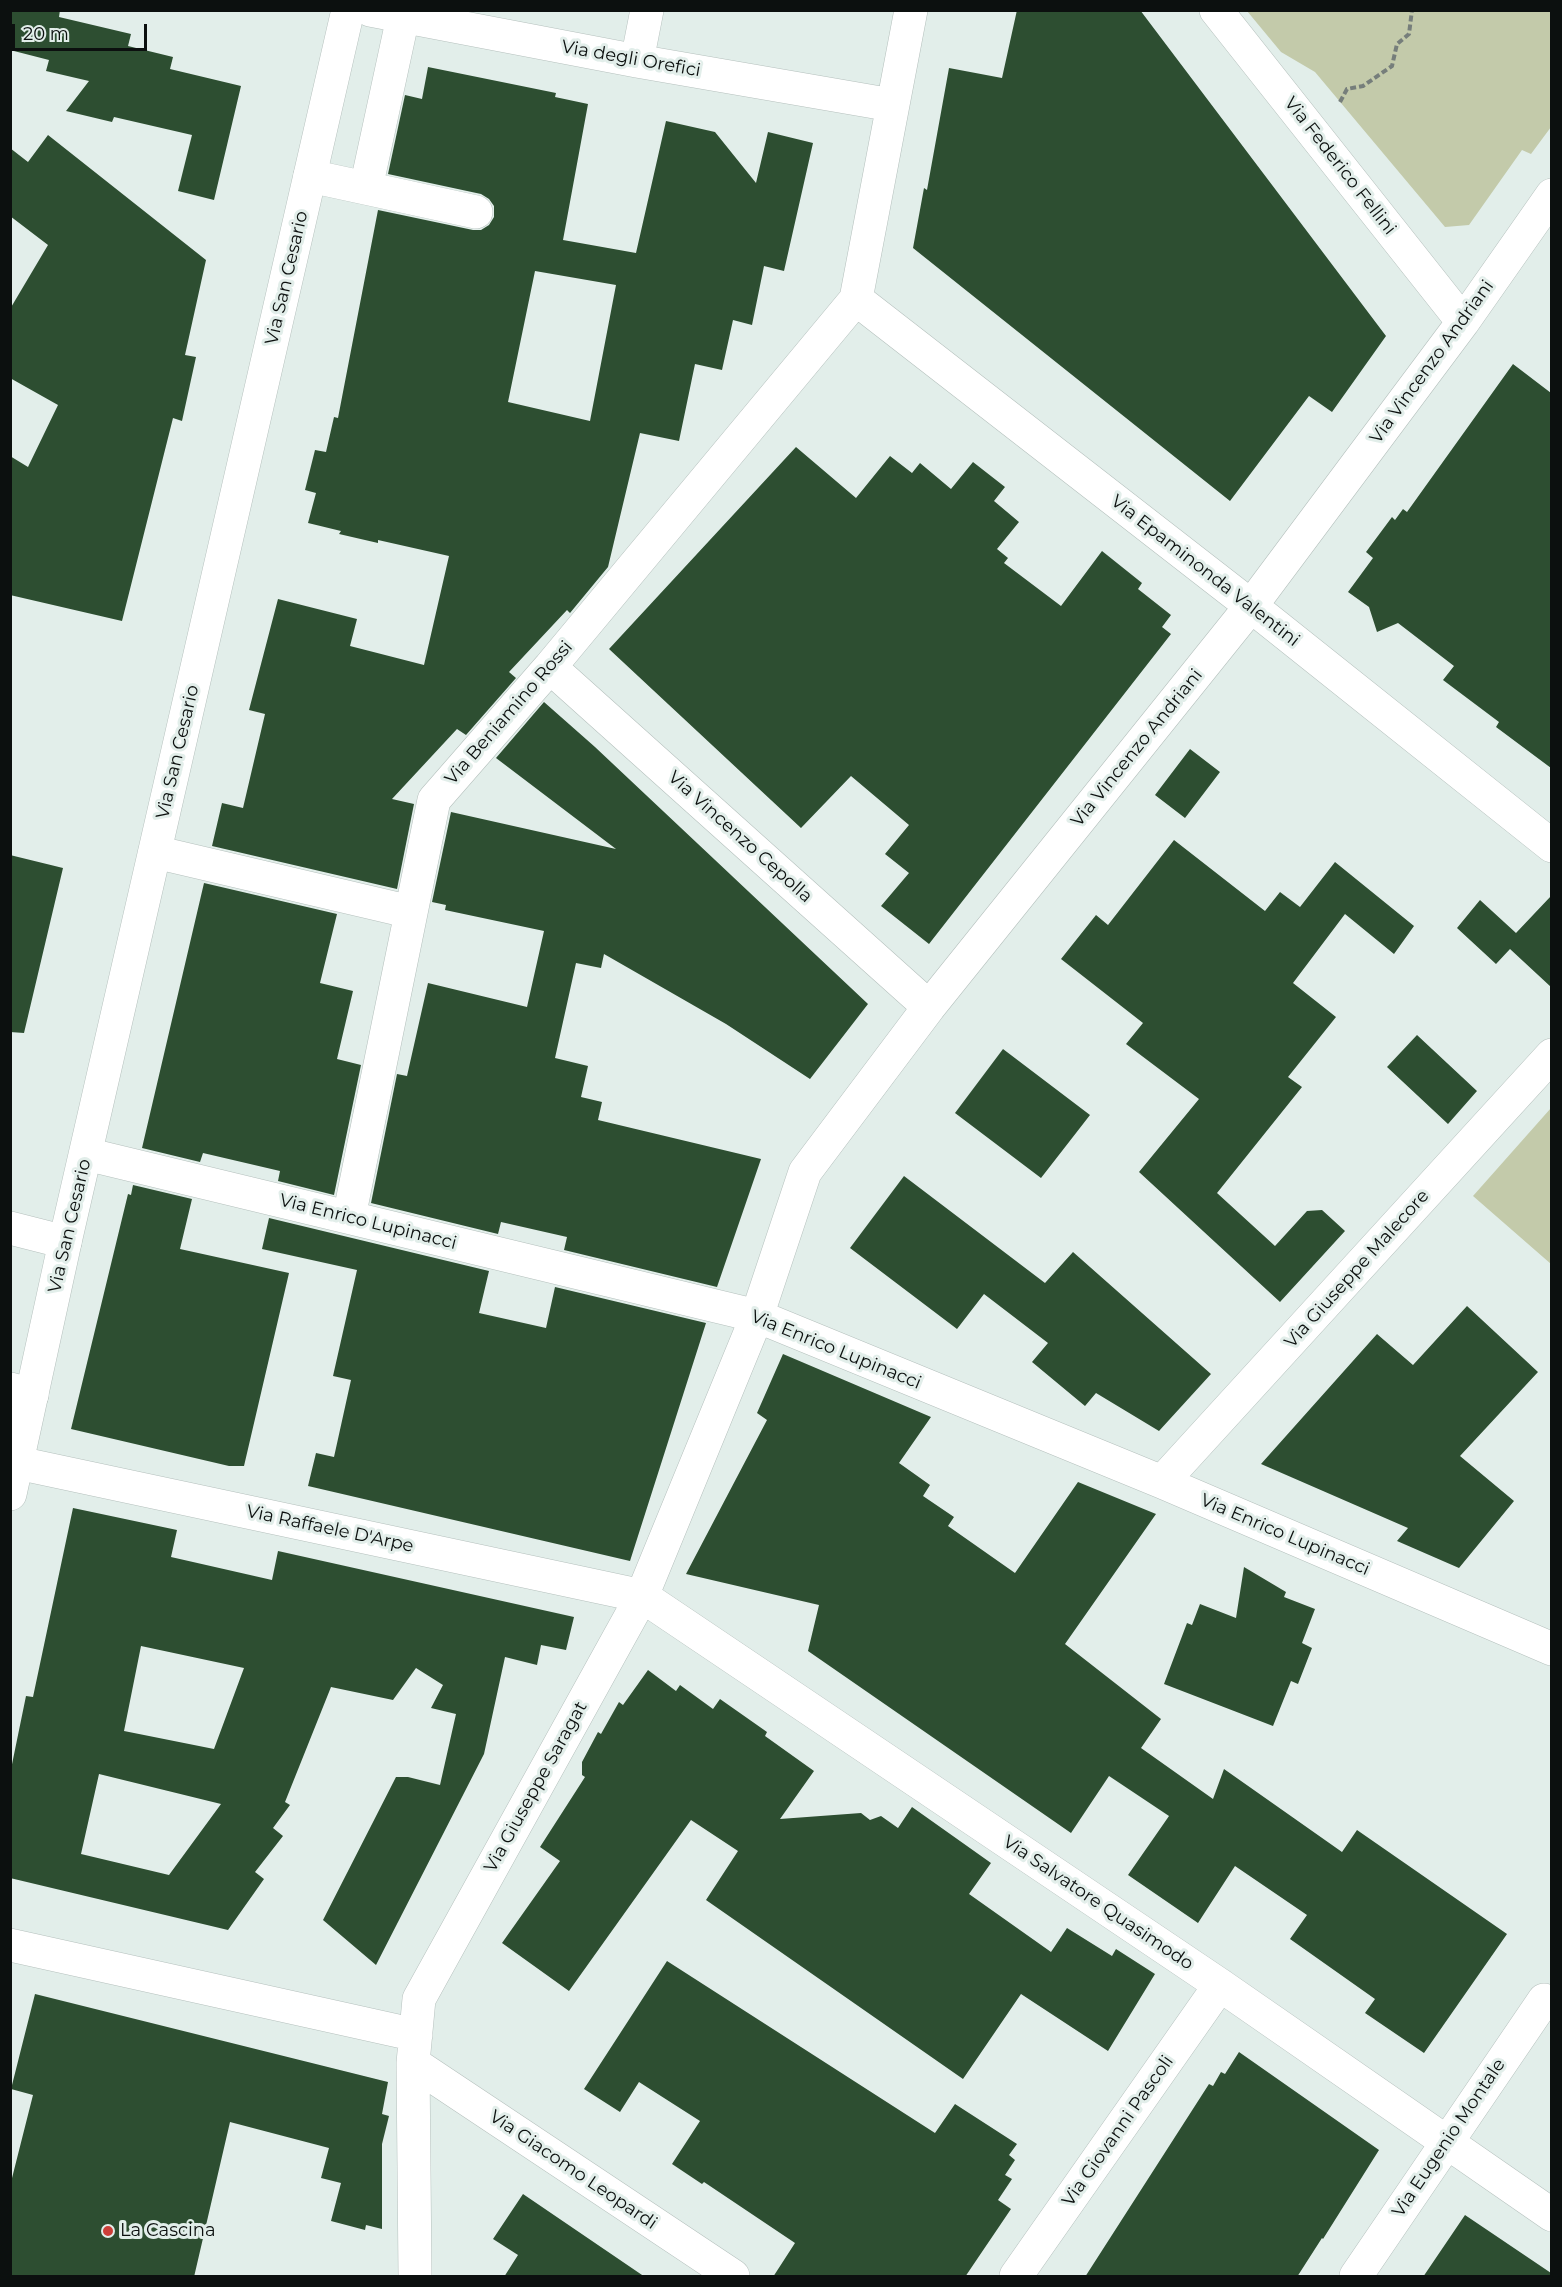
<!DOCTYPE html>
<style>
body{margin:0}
#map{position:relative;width:1562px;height:2287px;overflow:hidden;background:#e2eeea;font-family:Montserrat,sans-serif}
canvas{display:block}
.frame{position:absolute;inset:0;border:12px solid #0c100f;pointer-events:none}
.scale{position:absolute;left:12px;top:24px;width:135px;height:27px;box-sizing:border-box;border:3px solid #0c100f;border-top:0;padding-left:8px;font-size:18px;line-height:21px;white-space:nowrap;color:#0c100f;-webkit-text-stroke:4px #e2eeea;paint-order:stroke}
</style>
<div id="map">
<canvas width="1562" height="2287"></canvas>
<div class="frame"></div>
<div class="scale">20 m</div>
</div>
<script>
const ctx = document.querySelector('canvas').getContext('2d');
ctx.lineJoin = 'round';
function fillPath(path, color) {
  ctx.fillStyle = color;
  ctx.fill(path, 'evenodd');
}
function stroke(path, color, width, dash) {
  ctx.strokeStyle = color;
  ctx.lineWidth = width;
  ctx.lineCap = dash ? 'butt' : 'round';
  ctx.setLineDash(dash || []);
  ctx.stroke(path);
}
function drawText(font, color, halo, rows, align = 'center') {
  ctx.font = font + ' Montserrat,sans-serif';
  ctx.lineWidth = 6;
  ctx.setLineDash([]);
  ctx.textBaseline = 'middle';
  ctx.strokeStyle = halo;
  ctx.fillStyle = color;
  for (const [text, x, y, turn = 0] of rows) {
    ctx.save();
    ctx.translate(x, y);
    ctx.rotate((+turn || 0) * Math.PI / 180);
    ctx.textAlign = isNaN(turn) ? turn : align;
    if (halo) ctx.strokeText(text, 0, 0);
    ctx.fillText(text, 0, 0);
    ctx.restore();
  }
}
fillPath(new Path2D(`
 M1247 11H1551V127L1531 154 1522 150 1469 225 1445 227 1315 72 1281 52Z
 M1551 1108V1264L1473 1196Z`), '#c3caaa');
fillPath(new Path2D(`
 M10 10H60L59 17 131 34 128 46 173 57 170 69 241 86 214 200 178 191 192 135 114 117 112 122 66 111 89 81 46 71 49 60 10 50Z
 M1017 10H1140L1386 336 1332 412 1309 396 1230 501 913 248 924 188 927 190 949 68 1002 78Z
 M428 67 556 93 555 97 588 104 563 240 636 253 666 121 715 132 756 183 768 132 813 143 784 271 764 266 752 325 733 320 722 370 695 364 679 441 640 433 608 567 570 613 567 610 509 672 516 678 466 735 457 729 392 799 414 804 397 889 212 846 222 803 243 808 265 714 249 710 278 599 357 619 350 646 424 665 449 556 378 540V543L339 534 341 531 308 523 316 493 305 490 315 450 326 452 334 417 338 418 378 210 473 230H481L489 225 494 217V206L489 199 481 194 388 174 405 95 422 99ZM535 271 616 285 590 421 508 402Z
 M48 135 206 260 185 355 196 357 182 421 173 418 122 621 10 595V456L28 467 58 405 10 378V309L48 245 10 216V148L28 162Z
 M1513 364 1551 393V768L1496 727 1499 722 1443 680 1454 666 1398 623 1377 632 1369 607 1348 592 1373 558 1366 552 1392 517 1395 520 1403 509 1407 512Z
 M796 447 856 498 890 456 912 473 920 463 951 489 973 462 1005 487 994 501 1019 522 997 549 1008 558 1004 563 1061 606 1102 551 1142 583 1138 589 1171 615 1162 627 1171 634 929 944 881 906 909 873 885 854 909 825 851 776 801 828 609 649Z
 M544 702 595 747 868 1004 810 1079 726 1024 604 954 601 968 576 963 555 1058 588 1066 581 1097 602 1102 598 1120 761 1159 717 1287 564 1250 567 1237 501 1222 498 1234 371 1203 397 1074 407 1076 428 983 527 1007 544 931 445 910 446 905 432 902 451 812 616 849 496 758Z
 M1190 749 1220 772 1185 818 1155 795Z
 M1174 840 1265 911 1280 892 1300 907 1335 862 1414 926 1394 954 1345 914 1293 983 1336 1017 1288 1077 1302 1087 1217 1193 1275 1246 1307 1211 1322 1210 1345 1231 1280 1302 1139 1172 1199 1099 1126 1044 1143 1023 1061 959 1096 915 1108 925Z
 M10 855 63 868 24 1033 10 1032Z
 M204 883 337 914 320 983 353 991 337 1059 361 1065 334 1195 278 1181 280 1171 203 1153 200 1162 142 1148Z
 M1551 896V987L1510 949 1496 964 1457 928 1480 900 1516 933Z
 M1417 1035 1477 1091 1448 1124 1387 1067Z
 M1003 1049 1090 1115 1041 1178 955 1113Z
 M904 1176 1045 1283 1073 1252 1211 1374 1159 1431 1096 1393 1085 1406 1032 1362 1048 1343 984 1294 957 1329 850 1248Z
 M133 1185 192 1199 180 1249 289 1273 244 1466H229L71 1429 128 1194 131 1195Z
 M269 1218 489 1271 479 1313 546 1328 555 1287 706 1323 630 1561 308 1486 316 1453 334 1457 351 1380 333 1376 357 1270 262 1249Z
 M1467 1306 1538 1372 1460 1456 1514 1501 1459 1568 1397 1541 1408 1528 1261 1464 1377 1334 1413 1365Z
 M783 1354 931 1417 899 1463 930 1485 923 1496 954 1517 948 1526 1015 1573 1078 1482 1156 1514 1065 1644 1161 1719 1141 1748 1213 1799 1224 1769 1342 1852 1357 1830 1507 1934 1424 2053 1365 2013 1375 1999 1290 1939 1307 1915 1235 1866 1198 1923 1128 1875 1169 1816 1109 1776 1071 1833 808 1651 819 1605 686 1574 767 1420 757 1413Z
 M73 1508 177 1530 171 1557 272 1580 278 1551 574 1617 566 1650 541 1645 537 1665 505 1657 484 1754 376 1965 323 1920 396 1777H408L440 1785 456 1714 431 1708 443 1685 416 1668 393 1700 331 1687 285 1802 290 1805 273 1828 283 1836 255 1872 264 1879 228 1930 10 1878V1774L26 1696 33 1697ZM141 1646 244 1668 214 1749 124 1731ZM99 1774 221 1804 169 1875 81 1854Z
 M1244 1567 1286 1592 1284 1597 1315 1609 1302 1643 1312 1648 1298 1684 1291 1681 1273 1726 1164 1684 1187 1623 1192 1625 1200 1604 1236 1618Z
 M648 1670 676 1691 680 1685 713 1709 720 1699 767 1732 765 1736 814 1771 780 1819 861 1813 870 1820 881 1816 898 1828 912 1807 991 1863 969 1894 1051 1952 1067 1928 1112 1956 1116 1949 1155 1974 1108 2051 1021 1994 963 2079 706 1900 738 1851 691 1820 569 1991 502 1943 560 1861 540 1847 585 1777 582 1775V1762L598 1732 601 1734 619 1702 623 1705Z
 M667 1961 935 2133 955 2104 1017 2144 1009 2155 1015 2160 1005 2175 1012 2179 998 2200 1011 2209 965 2277H773L795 2243 704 2182 702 2184 672 2164 700 2121 639 2082 620 2112 584 2089Z
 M35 1994 388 2082 382 2114 389 2116 382 2144V2229L366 2225 365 2230 331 2221 341 2183 321 2178 329 2148 230 2122 194 2277H10V2186L33 2095 11 2089Z
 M1239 2052 1379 2150 1323 2239 1322 2238 1297 2277H1085L1209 2084 1213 2086 1221 2072 1225 2074Z
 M523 2194 645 2277H504L518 2255 493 2239Z
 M1465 2215 1551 2273V2277H1423Z`), '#2d4e31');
const minor = new Path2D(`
 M370 10 637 61 892 105
 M1216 10 1463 322
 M637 61 647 10
 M310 176 476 212
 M366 188 403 17
 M856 299 1251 606 1552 846
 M550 667 929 1007
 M155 852 411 912
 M86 1154 757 1316 1162 1482 1552 1649
 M349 1217 434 800 550 667 856 299 911 10
 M10 1228 65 1242
 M10 1389 32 1395
 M18 1463 642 1596 1220 1985 1552 2215
 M1162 1482 1552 1055
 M10 1945 416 2035
 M413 2063 733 2276
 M415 2276 413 2063 419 1999 642 1596 757 1316 805 1172 929 1007 1251 606 1463 322 1552 195
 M1016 2276 1220 1985
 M1356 2276 1544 2000`);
const major = new Path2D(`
 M10 1494 65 1242 348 10`);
stroke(minor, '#b5c0bd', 34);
stroke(major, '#b5c0bd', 34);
stroke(new Path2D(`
 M1340 102 1347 89 1363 86 1392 66 1397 44 1409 34 1412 10`), '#767e7b', 4, [6, 3]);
stroke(minor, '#fff', 33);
stroke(major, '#fff', 33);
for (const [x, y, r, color] of [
 [108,2231,6,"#cc3e38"]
]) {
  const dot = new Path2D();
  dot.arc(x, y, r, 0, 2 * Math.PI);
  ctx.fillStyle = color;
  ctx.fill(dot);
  stroke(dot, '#e2eeea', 2);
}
drawText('18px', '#0c100f', '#e2eeea', [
 ["Via degli Orefici",631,59,10],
 ["Via Federico Fellini",1340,166,52],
 ["Via San Cesario",287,278,-77],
 ["Via Vincenzo Andriani",1432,362,-54],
 ["Via Epaminonda Valentini",1205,571,38],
 ["Via Beniamino Rossi",509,713,-49],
 ["Via Vincenzo Andriani",1137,748,-51],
 ["Via San Cesario",178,752,-77],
 ["Via Vincenzo Cepolla",740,837,42],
 ["Via Enrico Lupinacci",368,1222,14],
 ["Via San Cesario",70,1226,-77],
 ["Via Giuseppe Malecore",1357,1269,-48],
 ["Via Enrico Lupinacci",836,1350,22],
 ["Via Raffaele D'Arpe",330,1529,12],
 ["Via Enrico Lupinacci",1285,1535,23],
 ["Via Giuseppe Saragat",536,1787,-61],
 ["Via Salvatore Quasimodo",1098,1903,34],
 ["Via Giovanni Pascoli",1118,2131,-55],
 ["Via Eugenio Montale",1449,2138,-56],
 ["Via Giacomo Leopardi",573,2170,34]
]);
drawText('18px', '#0c100f', '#e2eeea', [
 ["La Cascina",120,2231]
], 'left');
</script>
